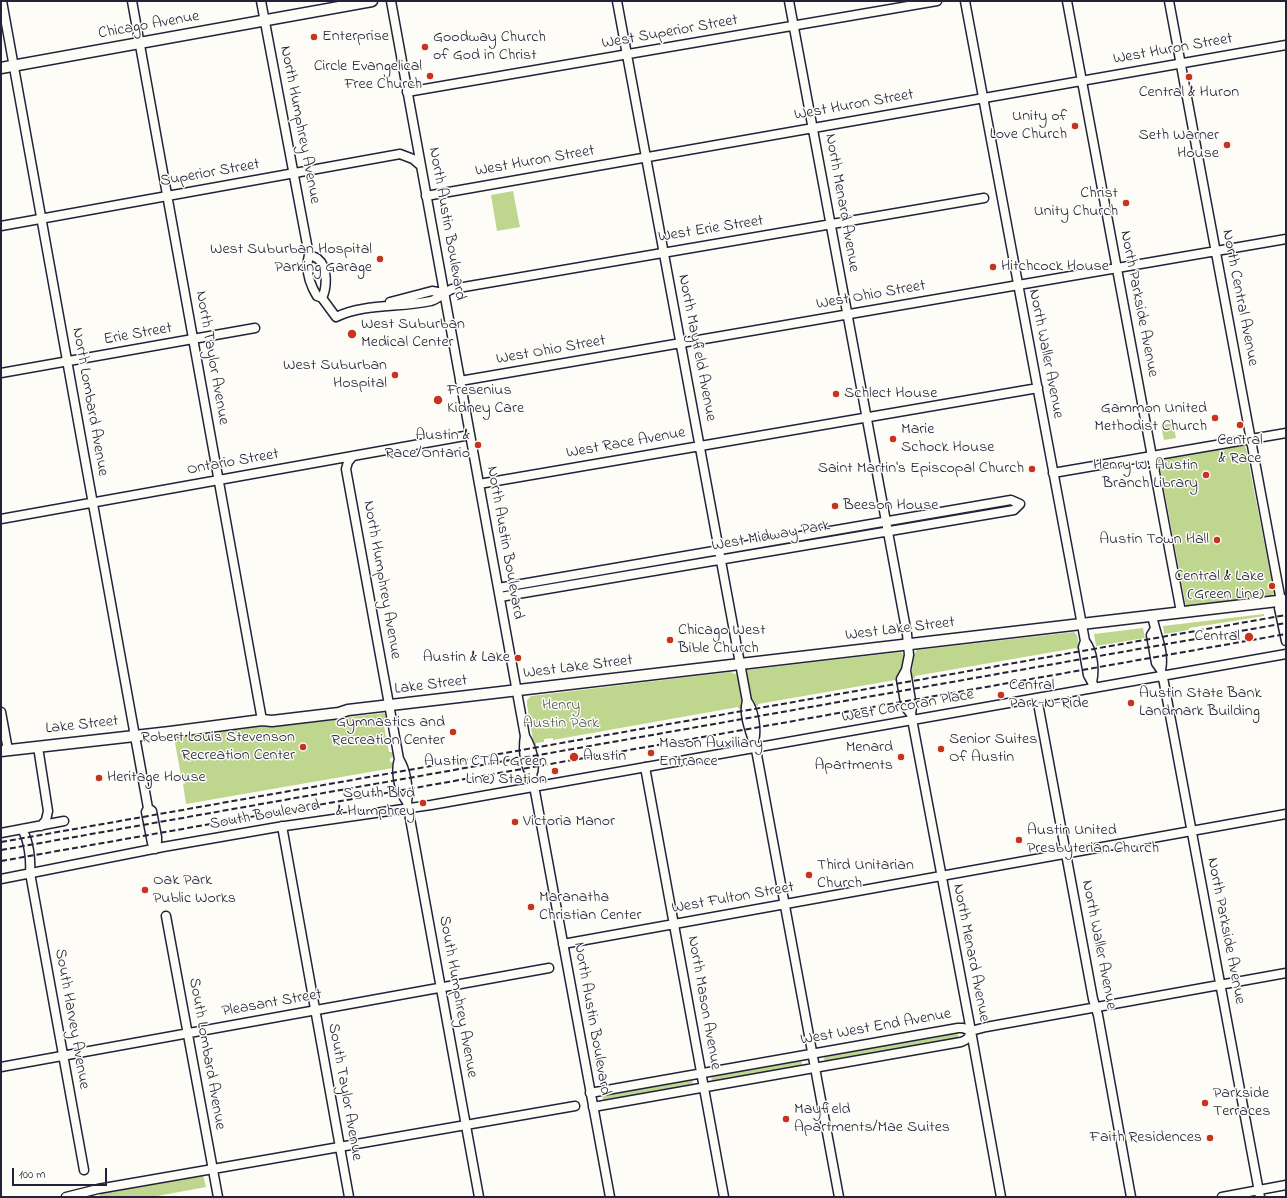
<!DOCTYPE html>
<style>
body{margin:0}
#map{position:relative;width:1287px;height:1198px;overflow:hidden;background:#fdfcf7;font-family:"Indie Flower",sans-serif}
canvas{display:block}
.frame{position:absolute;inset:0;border:2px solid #22223b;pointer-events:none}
.scale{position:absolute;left:12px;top:1168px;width:95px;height:18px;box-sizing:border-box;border:2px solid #22223b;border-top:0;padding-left:5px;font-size:12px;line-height:14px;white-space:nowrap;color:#22223b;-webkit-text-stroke:3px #fdfcf7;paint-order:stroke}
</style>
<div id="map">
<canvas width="1287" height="1198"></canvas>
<div class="frame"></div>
<div class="scale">100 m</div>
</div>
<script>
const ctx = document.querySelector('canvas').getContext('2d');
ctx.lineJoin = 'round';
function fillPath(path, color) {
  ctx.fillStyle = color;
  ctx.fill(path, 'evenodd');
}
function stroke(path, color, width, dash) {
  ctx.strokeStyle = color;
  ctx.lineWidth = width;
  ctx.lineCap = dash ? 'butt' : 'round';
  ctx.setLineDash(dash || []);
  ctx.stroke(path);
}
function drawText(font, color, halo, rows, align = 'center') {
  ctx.font = font + ' "Indie Flower",sans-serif';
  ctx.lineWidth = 3;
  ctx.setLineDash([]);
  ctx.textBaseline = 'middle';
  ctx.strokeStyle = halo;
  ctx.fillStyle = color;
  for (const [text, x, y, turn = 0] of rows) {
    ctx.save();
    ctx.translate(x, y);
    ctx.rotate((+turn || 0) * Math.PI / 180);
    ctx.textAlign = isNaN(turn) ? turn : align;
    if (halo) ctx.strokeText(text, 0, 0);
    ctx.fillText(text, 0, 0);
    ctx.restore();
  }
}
fillPath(new Path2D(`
 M513 191 520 227 497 231 491 195Z
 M1173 423 1176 438 1164 440 1161 425Z
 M1240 446H1245L1246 449 1274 593 1271 596 1189 606 1186 605 1185 601 1159 462 1163 458Z
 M1264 614V616L1189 628V630L1164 634 1163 626Z
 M1143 628 1145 638 1096 646 1094 634Z
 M1074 632 1077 635 1080 649 1077 650 1076 648 915 676V678L911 679 914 654 917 650Z
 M901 652 904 655 899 681H895V680L758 704V706H755L750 695 746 672 747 670Z
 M730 672 738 675 742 696V709H739L738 707 553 740V738L544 739V742L536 743V745L534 746 527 705V700L531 696Z
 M384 713 385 714 387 720 383 721 389 752H393L394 757 390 758V762L395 763 394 769 393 768 186 804 183 784H185L184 781H182L174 737 244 729C254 725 268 723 279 725Z
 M957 1030 959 1038 825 1062 823 1054Z
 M801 1058 802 1066 712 1082 711 1074Z
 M692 1077 693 1085 603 1101 602 1093Z
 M203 1175 206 1187 152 1197H100V1193Z`), '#bed68d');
const minor = new Path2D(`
 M2 1 148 808 146 812 152 843 155 849
 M132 1 262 720
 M261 1 309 255C305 270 309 283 317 296L322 298C327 288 328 267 318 259 316 257 312 256 309 255
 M391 1 525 736C531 746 537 764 532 775L610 1197
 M617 1 747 701C742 718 754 738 757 755L839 1197
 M789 1 907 634 909 655 906 670 901 679 906 708 911 714
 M965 1 1085 641C1093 651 1095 670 1092 682
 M1067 1 1181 612
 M1169 1 1281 601 1285 606 1286 612
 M407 92 937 1
 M426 196 1286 45
 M1 226 400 154 413 159 420 165
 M322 298 336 317C365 303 400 308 431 301 438 299 445 292 452 289L984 198
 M390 302 432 291 444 293
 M1 373 255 328
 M460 381 1286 239
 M353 456 348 462 346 469 399 759C406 770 409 789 407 802L479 1197
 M1053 473 1286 433
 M479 484 1038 388
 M1 519 470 435
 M498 588 1011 500 1020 504 1014 510 500 597
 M1281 601 1279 608 1286 641
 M1152 615C1155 633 1165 651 1161 670
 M1154 630 1151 635 1156 663 1161 670 1164 683 1260 1197
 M1085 641 1083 647 1088 675 1093 684
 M906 671 912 707 911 714 971 1031 1001 1197
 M1037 698 1093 999 1098 1015 1131 1197
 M747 701C754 709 757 731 754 741
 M1 712 8 750
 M525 736C523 747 524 768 532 775
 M38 747 48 811 46 820 41 826
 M399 759C395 771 399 792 407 802
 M645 767 724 1197
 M148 808 152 811 157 837V842L155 849
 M282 826 349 1197
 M22 829C29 841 31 860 30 873L84 1170
 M1 833 64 821
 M1 879 163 847 278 827 431 805 1286 654
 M166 916 218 1197
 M563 944 1286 814
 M971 1031 986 1027 1286 973
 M1 1067 549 968
 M590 1093 958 1028H963L971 1031
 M593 1107 961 1042C967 1040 969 1038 971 1031
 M66 1197 98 1189 575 1106
 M1222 1197 1286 1185`);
const major = new Path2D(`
 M1 68 372 1
 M1 751 170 732 262 720 272 721 339 713 348 710 1286 600`);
stroke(minor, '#22223b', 11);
stroke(major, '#22223b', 13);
stroke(minor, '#fdfcf7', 8);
stroke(major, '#fdfcf7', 10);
stroke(new Path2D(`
 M1 842 1286 615
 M1 850 1286 623
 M1 861 1286 634`), '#22223b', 2, [6, 3]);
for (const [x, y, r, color] of [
 [314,37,4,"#c8321e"],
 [425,47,4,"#c8321e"],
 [430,76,4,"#c8321e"],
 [1189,77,4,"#c8321e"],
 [1075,126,4,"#c8321e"],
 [1227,145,4,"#c8321e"],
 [1126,203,4,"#c8321e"],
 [380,259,4,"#c8321e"],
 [993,267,4,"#c8321e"],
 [352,334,5,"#c8321e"],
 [395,375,4,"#c8321e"],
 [836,394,4,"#c8321e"],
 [438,400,5,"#c8321e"],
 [1215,418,4,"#c8321e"],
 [1240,425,4,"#c8321e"],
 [893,439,4,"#c8321e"],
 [478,445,4,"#c8321e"],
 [1032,469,4,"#c8321e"],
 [1206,475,4,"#c8321e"],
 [835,506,4,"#c8321e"],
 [1217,540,4,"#c8321e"],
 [1272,586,4,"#c8321e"],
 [1249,637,5,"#c8321e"],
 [670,640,4,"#c8321e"],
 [518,658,4,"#c8321e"],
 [1001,695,4,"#c8321e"],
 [1131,703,4,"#c8321e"],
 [453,732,4,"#c8321e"],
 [303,747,4,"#c8321e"],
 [941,749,4,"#c8321e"],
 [651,753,4,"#c8321e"],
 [574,757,5,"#c8321e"],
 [901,757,4,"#c8321e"],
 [555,771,4,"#c8321e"],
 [99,778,4,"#c8321e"],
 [423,803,4,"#c8321e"],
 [515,822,4,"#c8321e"],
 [1019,840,4,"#c8321e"],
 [809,875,4,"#c8321e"],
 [145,890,4,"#c8321e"],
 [531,907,4,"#c8321e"],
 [1205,1103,4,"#c8321e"],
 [786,1119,4,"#c8321e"],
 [1210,1138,4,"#c8321e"]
]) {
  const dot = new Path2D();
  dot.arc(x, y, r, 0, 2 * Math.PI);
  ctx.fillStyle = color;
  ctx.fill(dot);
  stroke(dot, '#fdfcf7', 1.5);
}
drawText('16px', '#22223b', '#fdfcf7', [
 ["Chicago Avenue",149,26,-10],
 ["West Superior Street",670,33,-10],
 ["West Huron Street",1173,50,-10],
 ["West Huron Street",854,106,-10],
 ["North Humphrey Avenue",299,125,79],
 ["West Huron Street",535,162,-10],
 ["Superior Street",210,174,-10],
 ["North Menard Avenue",841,203,80],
 ["North Austin Boulevard",446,224,80],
 ["West Erie Street",711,230,-9],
 ["West Ohio Street",871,296,-10],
 ["North Central Avenue",1239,298,79],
 ["North Parkside Avenue",1138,304,79],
 ["Erie Street",138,335,-10],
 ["North Mayfield Avenue",696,348,79],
 ["West Ohio Street",551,351,-10],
 ["North Waller Avenue",1045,354,79],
 ["North Taylor Avenue",211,358,80],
 ["North Lombard Avenue",89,402,80],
 ["West Race Avenue",626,444,-10],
 ["Ontario Street",233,463,-10],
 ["West Midway Park",771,537,-10],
 ["North Austin Boulevard",504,543,80],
 ["North Humphrey Avenue",381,580,80],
 ["West Lake Street",900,630,-7],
 ["West Lake Street",578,668,-7],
 ["Lake Street",431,686,-7],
 ["West Corcoran Place",908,707,-10],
 ["Lake Street",82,726,-6],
 ["South Boulevard",265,816,-10],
 ["West Fulton Street",733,899,-10],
 ["North Parkside Avenue",1225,931,79],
 ["North Waller Avenue",1098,945,79],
 ["North Menard Avenue",970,953,79],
 ["South Humphrey Avenue",457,997,80],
 ["North Mason Avenue",703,1003,80],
 ["Pleasant Street",272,1004,-10],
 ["South Harvey Avenue",71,1019,80],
 ["North Austin Boulevard",591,1019,80],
 ["West West End Avenue",876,1028,-10],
 ["South Lombard Avenue",206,1054,80],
 ["South Taylor Avenue",344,1092,80]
]);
drawText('16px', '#22223b', '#fdfcf7', [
 ["Enterprise",322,37],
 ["Goodway Church",433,38],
 ["of God in Christ",433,56],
 ["Circle Evangelical",422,67,"right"],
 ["Free Church",422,85,"right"],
 ["Central & Huron",1189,93,"center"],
 ["Unity of",1067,117,"right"],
 ["Love Church",1067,135,"right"],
 ["Seth Warner",1219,136,"right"],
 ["House",1219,154,"right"],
 ["Christ",1118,194,"right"],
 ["Unity Church",1118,212,"right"],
 ["West Suburban Hospital",372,250,"right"],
 ["Parking Garage",372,268,"right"],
 ["Hitchcock House",1001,267],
 ["West Suburban",361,325],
 ["Medical Center",361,343],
 ["West Suburban",387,366,"right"],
 ["Hospital",387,384,"right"],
 ["Fresenius",447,391],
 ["Kidney Care",447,409],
 ["Schlect House",844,394],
 ["Gammon United",1207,409,"right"],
 ["Methodist Church",1207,427,"right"],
 ["Marie",901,430],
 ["Schock House",901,448],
 ["Austin &",470,436,"right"],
 ["Race/Ontario",470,454,"right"],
 ["Central",1240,441,"center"],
 ["& Race",1240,459,"center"],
 ["Henry W. Austin",1198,466,"right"],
 ["Branch Library",1198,484,"right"],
 ["Saint Martin's Episcopal Church",1024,469,"right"],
 ["Beeson House",843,506],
 ["Austin Town Hall",1209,540,"right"],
 ["Central & Lake",1264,577,"right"],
 ["(Green Line)",1264,595,"right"],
 ["Chicago West",678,631],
 ["Bible Church",678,649],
 ["Central",1240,637,"right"],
 ["Austin & Lake",510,658,"right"],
 ["Central",1009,686],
 ["Park-N-Ride",1009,704],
 ["Austin State Bank",1139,694],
 ["Landmark Building",1139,712],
 ["Gymnastics and",445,723,"right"],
 ["Recreation Center",445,741,"right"],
 ["Robert Louis Stevenson",295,738,"right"],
 ["Recreation Center",295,756,"right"],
 ["Senior Suites",949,740],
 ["Of Austin",949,758],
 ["Mason Auxiliary",659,744],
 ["Entrance",659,762],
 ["Menard",893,748,"right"],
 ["Apartments",893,766,"right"],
 ["Austin",583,757],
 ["Austin CTA (Green",547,762,"right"],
 ["Line) Station",547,780,"right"],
 ["Heritage House",107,778],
 ["South Blvd",415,794,"right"],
 ["& Humphrey",415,812,"right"],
 ["Victoria Manor",523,822],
 ["Austin United",1027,831],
 ["Presbyterian Church",1027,849],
 ["Third Unitarian",817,866],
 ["Church",817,884],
 ["Oak Park",153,881],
 ["Public Works",153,899],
 ["Maranatha",539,898],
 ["Christian Center",539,916],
 ["Parkside",1213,1094],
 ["Terraces",1213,1112],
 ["Mayfield",794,1110],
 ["Apartments/Mae Suites",794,1128],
 ["Faith Residences",1202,1138,"right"]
], 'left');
drawText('16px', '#515854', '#fdfcf7', [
 ["Henry",561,706],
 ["Austin Park",561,724]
]);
</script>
